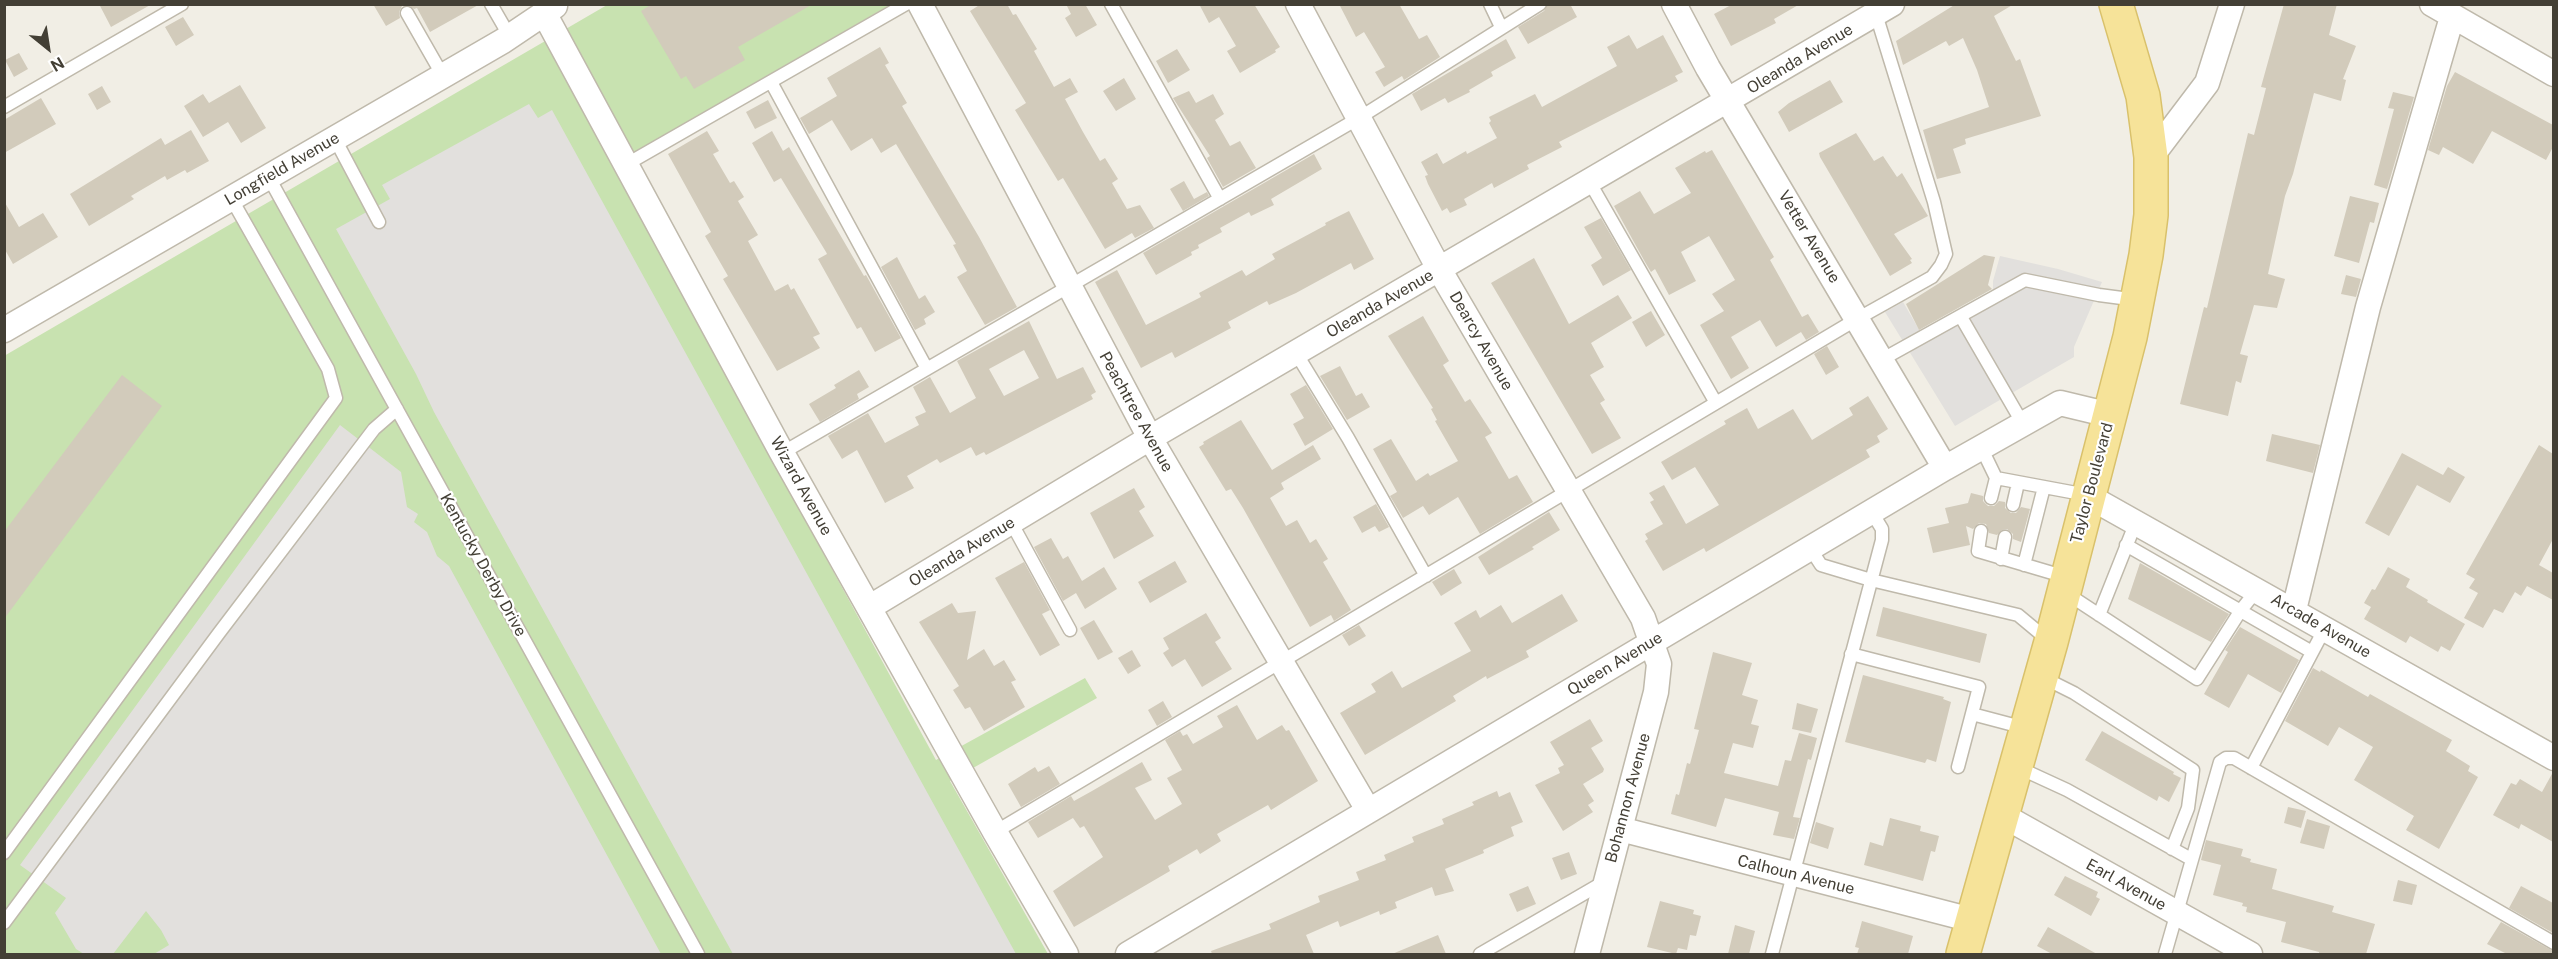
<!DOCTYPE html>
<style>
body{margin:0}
#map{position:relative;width:2558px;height:959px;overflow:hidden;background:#f1eee5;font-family:"Public Sans",sans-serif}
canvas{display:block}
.frame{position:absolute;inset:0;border:6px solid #433f35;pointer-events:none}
.north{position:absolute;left:18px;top:18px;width:60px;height:60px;-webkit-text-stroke:4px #fff;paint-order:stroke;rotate:150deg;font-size:16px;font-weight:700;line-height:24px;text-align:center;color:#433f35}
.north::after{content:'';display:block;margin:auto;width:21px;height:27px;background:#433f35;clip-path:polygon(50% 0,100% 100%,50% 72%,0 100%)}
</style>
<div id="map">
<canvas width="2558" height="959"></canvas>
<div class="frame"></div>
<div class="north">N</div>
</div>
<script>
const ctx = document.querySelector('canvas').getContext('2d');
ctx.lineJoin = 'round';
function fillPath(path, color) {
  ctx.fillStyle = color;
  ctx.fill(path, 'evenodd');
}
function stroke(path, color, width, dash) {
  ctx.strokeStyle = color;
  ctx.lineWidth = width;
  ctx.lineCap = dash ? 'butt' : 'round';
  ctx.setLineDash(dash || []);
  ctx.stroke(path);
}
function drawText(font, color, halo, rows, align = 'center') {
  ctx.font = font + ' "Public Sans",sans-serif';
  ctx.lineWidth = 4.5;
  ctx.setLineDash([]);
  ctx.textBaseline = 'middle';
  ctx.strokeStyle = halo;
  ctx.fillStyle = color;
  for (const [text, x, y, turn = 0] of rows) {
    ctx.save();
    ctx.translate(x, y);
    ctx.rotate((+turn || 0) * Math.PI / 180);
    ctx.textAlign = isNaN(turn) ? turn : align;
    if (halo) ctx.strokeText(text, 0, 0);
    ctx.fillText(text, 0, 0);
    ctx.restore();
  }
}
fillPath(new Path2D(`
 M607 5H890L612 165 936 760 1085 678 1097 698 950 781 1048 954H5L4 356Z`), '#c8e2b0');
fillPath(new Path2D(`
 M529 104 538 118 552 110 1016 954H733L434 412 416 374 336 229 390 199 382 185Z
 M2000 256 2058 269 2102 282 2074 347V357L1955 426 1885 312 1903 302 1921 333 1980 305 1993 289V281Z
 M340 425 401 472 407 507 418 514 414 522 427 532 437 556 449 566 661 954H154L169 945 161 930 146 911 113 954H84L76 949 55 913 66 898 20 865Z`), '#e2e0dd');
fillPath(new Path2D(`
 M99 4H152L111 27Z
 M373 4H480L430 32 417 8 414 9 408 5 402 6 399 12 400 18 386 26Z
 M652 4H813L738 47 745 60 694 89 686 76 681 79 641 11Z
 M981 4H1007L1013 15 1016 14 1037 49 1034 51 1054 87 1070 78 1078 92 1065 99 1083 132 1100 161 1105 158 1118 179 1112 183 1127 209 1140 205 1154 228 1135 238 1132 233 1105 249 1063 178 1058 181 1015 110 1026 103 970 11Z
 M1066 4H1085L1097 25 1076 37 1065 18 1071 14Z
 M1199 4H1254L1280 47 1275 50 1276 52 1240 73 1227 51 1236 46 1219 17 1209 23Z
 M1339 4H1399L1419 39 1427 35 1440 57 1404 80 1402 76 1384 87 1375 72 1385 67 1364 32 1356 37Z
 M1548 4H1570L1577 17 1528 44 1518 27 1544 11Z
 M1733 4H1800L1774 19 1776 23 1731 46 1714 14Z
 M1956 4H2014L1994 16 2016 61 2020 59 2041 116 1965 139 1966 144 1953 149 1961 173 1937 179 1923 130 1989 107 1977 70 1963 38 1949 46 1946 41 1903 65 1896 41Z
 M2284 4H2337L2329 35 2356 46 2343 79 2346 80 2341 101 2314 93 2293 174 2285 196 2268 274 2285 279 2277 308 2254 305 2240 354 2248 356 2241 383 2236 381 2228 416 2180 404 2204 307 2207 308 2248 133 2254 135 2266 88 2261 87Z
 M183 17 194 35 176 46 165 27Z
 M1629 35 1637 49 1663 35 1683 72 1675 76 1678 81 1559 142 1562 147 1527 165 1529 169 1494 188 1492 183 1464 199 1467 205 1450 213 1447 208 1442 211 1428 184 1425 176 1428 175 1421 162 1437 153 1443 164 1466 151 1467 154 1497 138 1489 123 1491 121 1489 117 1535 94 1542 107 1617 66 1607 47Z
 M1506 39 1516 58 1491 72 1493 76 1469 90 1470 92 1448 103 1445 98 1421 111 1412 94Z
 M880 47 889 63 885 65 907 103 902 106 979 237 1017 307 985 325 957 277 967 271 953 245 956 244 896 144 881 153 872 138 851 151 832 120 809 134 800 118 837 96 827 78Z
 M1177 49 1190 70 1168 83 1156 61Z
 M19 53 28 69 14 77 5 60Z
 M2455 72 2553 125V147L2546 160 2492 131 2473 164 2443 147 2439 155 2428 150 2447 86Z
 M1124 78 1136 99 1116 111 1103 91Z
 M1830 80 1843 102 1789 132 1778 112 1789 103Z
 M240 85 266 128 241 143 228 122 203 137 184 106 203 94 209 103Z
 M102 86 111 102 97 110 88 94Z
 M1189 91 1196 103 1213 94 1224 114 1215 120 1230 146 1240 141 1256 168 1223 187 1207 158 1210 156 1173 98Z
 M2393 92 2414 97 2387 189 2374 185 2394 109 2388 108Z
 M41 98 56 124 4 153V120Z
 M768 100 777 118 755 129 746 112Z
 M191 130 209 161 187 173 185 170 167 180 165 176 131 196 134 199 89 226 70 194 161 138 165 145Z
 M707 131 719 151 713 154 730 183 734 181 744 197 738 201 758 235 748 241 775 291 788 284 791 290 794 288 820 334 813 337 820 348 777 371 723 279 728 276 705 236 711 232 668 154Z
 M772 131 783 151 789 147 864 276 866 275 901 338 875 352 861 327 857 329 818 259 827 254 826 252 781 178 774 182 752 143Z
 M1856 133 1874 161 1883 156 1897 177 1902 173 1928 216 1894 234 1912 259 1910 260 1912 263 1890 276 1820 157 1819 153Z
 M1712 150 1774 257 1770 260 1802 317 1808 314 1819 332 1806 340 1801 332 1776 347 1760 320 1731 337 1749 368 1731 379 1700 325 1724 311 1712 294 1735 280 1709 236 1681 252 1696 281 1669 295 1655 269 1651 272 1645 262 1614 206 1640 191 1654 214 1691 193 1675 168 1705 151 1706 153Z
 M1314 154 1322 169 1271 199 1274 205 1251 216 1249 212 1220 228 1222 232 1198 245 1199 248 1191 252 1192 255 1156 275 1143 253Z
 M1184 181 1194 199 1207 192 1209 196 1183 211 1170 189Z
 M2350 196 2379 203 2374 223 2370 222 2359 263 2334 256Z
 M4 201 19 227 43 213 58 237 13 264 4 248Z
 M1349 211 1374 259 1354 270 1351 263 1296 293 1269 305 1267 301 1228 322 1231 328 1175 358 1172 352 1141 368 1095 282 1117 270 1146 325 1201 297 1199 293 1242 270 1246 276 1275 259 1272 254 1326 225 1325 223Z
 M1601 218 1631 270 1603 286 1591 265 1602 258 1584 227Z
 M1984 255 1995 257 1988 285 1992 289 1919 330 1906 304Z
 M897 257 919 299 925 295 935 312 924 319 926 324 915 330 881 267Z
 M1534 258 1569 324 1618 295 1632 318 1591 343 1604 367 1590 375 1605 400 1600 403 1621 438 1592 454 1491 283Z
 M2346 275 2361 279 2356 297 2341 294Z
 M1651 311 1665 335 1646 347 1632 322Z
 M1423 316 1449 361 1443 365 1465 402 1470 399 1492 433 1485 437 1509 479 1517 475 1533 502 1480 534 1458 497 1429 515 1423 506 1403 518 1390 496 1397 492 1373 449 1391 439 1416 481 1428 473 1430 476 1458 461 1435 421 1437 420 1431 409 1433 408 1388 336Z
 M1029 321 1057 379 1083 367 1096 392 1091 395 1093 399 986 455 984 452 976 456 971 447 940 463 937 459 907 476 914 488 885 503 857 450 842 459 828 436 868 413 885 443 919 425 915 417 926 412 913 387 930 377 950 413 976 398 957 361ZM1024 350 1039 378 1004 396 989 369Z
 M1827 346 1839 367 1826 375 1814 354Z
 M1340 366 1356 396 1362 393 1370 407 1347 420 1320 376Z
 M859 370 869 387 857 394 859 399 820 422 809 404 836 388 834 385Z
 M122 375 162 406 4 619V532Z
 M1306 385 1333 429 1305 446 1293 424 1304 418 1290 394Z
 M1868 396 1888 429 1877 436 1880 442 1866 450 1870 457 1706 552 1704 548 1663 571 1645 541 1648 539 1645 534 1663 524 1650 502 1654 500 1649 493 1664 485 1686 524 1719 505 1695 467 1672 480 1661 462 1726 424 1724 421 1747 408 1758 429 1793 409 1812 440 1853 415 1849 408Z
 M1241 420 1272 470 1313 445 1321 459 1281 483 1284 489 1270 498 1286 526 1297 520 1310 543 1316 539 1328 559 1323 562 1351 610 1334 621 1331 615 1310 627 1243 508 1231 489 1226 491 1199 447 1204 444 1203 442Z
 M2272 434 2320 445 2313 473 2266 461Z
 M2539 445 2553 454V539L2539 565 2553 573V600L2527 586 2521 596 2515 592 2503 613 2494 609 2483 628 2464 618 2478 593 2469 588 2475 579 2466 574Z
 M2402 453 2443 475 2448 467 2465 477 2450 503 2417 485 2389 536 2365 523Z
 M1134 488 1145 507 1139 511 1154 536 1114 559 1090 513Z
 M1971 493 1983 496V501L1988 506H1994L1999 501 2005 502V508L2011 513H2016L2021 507 2030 509 2021 542 2013 539V534L2007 529 2002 530 1997 535 1989 533 1986 524 1979 523 1973 529 1966 526 1970 545 1933 553 1927 528 1949 523 1945 508 1968 503Z
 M1376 504 1389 527 1379 532 1375 526 1362 533 1353 517Z
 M1549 512 1560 530 1532 547 1534 549 1489 575 1478 557Z
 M1051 538 1063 559 1068 556 1082 581 1104 567 1117 589 1085 609 1076 593 1063 601 1034 547Z
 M1175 561 1187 582 1150 603 1138 582Z
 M1024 562 1050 610 1042 614 1060 645 1040 656 995 578Z
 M2140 563 2229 614 2211 642 2128 599Z
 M2388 567 2410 579 2406 587 2428 600 2427 602 2465 624 2450 651 2441 646 2438 652 2410 636 2406 643 2364 619 2371 607 2364 603 2372 589 2375 590Z
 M1454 569 1462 583 1441 596 1432 582Z
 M1562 594 1578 621 1526 651 1529 657 1487 679 1486 676 1453 696 1456 701 1365 755 1340 713 1376 692 1371 684 1392 671 1402 688 1471 651 1454 623 1476 610 1480 618 1501 605 1512 623Z
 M952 603 958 613 976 611 967 660 984 649 994 666 1004 660 1016 680 1011 682 1025 707 984 731 970 707 965 709 953 690 959 686 919 622Z
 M1883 607 1987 634 1980 663 1876 636Z
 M1206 613 1221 638 1215 642 1232 669 1202 687 1185 659 1172 667 1163 653 1169 649 1163 638Z
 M1094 620 1113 652 1098 660 1080 628Z
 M1359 625 1366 636 1349 646 1342 635Z
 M2240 627 2299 660 2281 693 2248 674 2229 708 2204 694 2228 652 2225 650Z
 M1132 650 1141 666 1128 674 1118 658Z
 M1713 652 1752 663 1742 695 1758 700 1751 724 1759 726 1753 748 1733 743 1724 773 1778 786 1785 760 1791 761 1799 733 1817 738 1811 760 1808 759 1793 817 1800 818 1794 839 1773 835 1779 812 1725 798 1716 827 1671 814 1676 794 1679 795 1687 763 1690 764 1699 730 1694 729Z
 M2313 668 2320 672 2321 670 2368 697 2370 694 2452 740 2446 751 2470 766 2468 771 2478 777 2439 849 2406 830 2414 816 2354 780 2373 747 2339 727 2328 746 2285 721Z
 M1863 675 1944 697 1943 699 1951 702 1936 762 1927 759 1925 763 1845 742Z
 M1163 701 1172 717 1157 726 1148 710Z
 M1797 703 1818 709 1811 733 1792 729Z
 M1237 705 1257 740 1282 725 1286 731 1289 730 1318 781 1271 810 1268 805 1217 834 1221 841 1200 854 1197 849 1168 866 1170 871 1074 927 1053 891 1103 857 1084 826 1080 828 1073 818 1038 838 1028 822 1071 796 1074 801 1092 791 1142 762 1152 780 1135 788 1155 820 1182 804 1167 778 1182 770 1165 740 1180 731 1183 736 1187 734 1193 744 1223 727 1217 716Z
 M1590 719 1603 741 1591 748 1604 769 1603 772 1583 784 1594 801 1588 805 1593 812 1563 831 1535 785 1560 773 1558 768 1564 765 1550 742Z
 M2102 731 2174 772 2173 774 2181 778 2169 802 2159 796 2157 801 2085 760Z
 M1049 766 1060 784 1021 807 1008 784 1035 767 1038 772Z
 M2553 772V842L2521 824 2519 829 2493 815 2511 783 2516 785 2520 779 2542 792Z
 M1497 791 1499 797 1510 792 1523 822 1511 827 1514 836 1483 850 1484 853 1445 869 1454 891 1435 896 1432 887 1395 902 1397 908 1380 915 1379 911 1340 927 1338 921 1306 935 1314 954H1212L1211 951 1271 929 1269 924 1320 902 1318 896 1359 880 1356 872 1386 860 1384 855 1414 842 1412 837 1444 824 1442 819 1474 805 1472 802Z
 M2288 807 2306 811 2301 828 2284 823Z
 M1890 818 1921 826 1920 831 1939 836 1935 852 1931 851 1923 881 1864 865 1870 842 1883 846Z
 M2307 819 2330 826 2324 849 2300 843Z
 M1816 822 1834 828 1828 849 1810 843Z
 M2206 840 2243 849 2241 856 2251 859 2250 862 2277 869 2272 889 2334 906 2332 912 2375 924 2366 954H2319V952L2281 942 2286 922 2246 912 2247 907 2242 906 2243 903 2213 895 2221 865 2201 860Z
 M1569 852 1577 874 1561 880 1552 858Z
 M2065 876 2098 892 2096 897 2100 899 2091 916 2054 895Z
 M2398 880 2417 885 2412 905 2393 901Z
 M1528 886 1536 904 1517 912 1509 894Z
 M2521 886 2553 903V933L2509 908Z
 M1660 901 1694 910 1693 914 1701 916 1696 936 1690 935 1687 950 1678 948 1676 954 1647 947Z
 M1862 921 1913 936 1908 954H1857L1859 948 1855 947Z
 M2501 922 2553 951V954H2507L2487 944Z
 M1735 925 1755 931 1749 954H1728Z
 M2048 927 2097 954H2052L2037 946Z
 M1438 935 1446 954H1392Z`), '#d2cbbb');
const lane = new Path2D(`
 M491 4 510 37
 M1111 4 1220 199
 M1490 4 1501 27
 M407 13 443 76
 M771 82 927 369
 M4 107 182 4
 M335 139 379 222
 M627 164 906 4
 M268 176 698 954
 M1589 181 1716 403
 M1961 317 2023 424
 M1296 353 1348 438 1426 576
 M1881 360 2025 280 2099 295 2137 300
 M1981 447 1996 478 2087 495
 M782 453 1359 118 1540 4
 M1991 498 1996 478
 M2013 505 2018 483
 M1011 522 1070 630
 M1981 531 1978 551 2066 577
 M2126 545 2312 652
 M1810 548 1821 565 1871 580 2018 615 2048 640
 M2001 559 2005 537
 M2024 565 2044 487
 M2066 593 2197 679 2241 610 2257 590
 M2099 615 2136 522
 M1851 654 1979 687 1958 767
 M2042 677 2074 693 2193 770 2188 808 2172 849
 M1972 714 2025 728
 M2017 767 2067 790 2191 859
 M2251 768 2325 628
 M995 832 1857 319 1932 277 1941 265 1946 254 1934 202 1875 11
 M4 853 336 398 328 369 231 198
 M4 923 219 633 374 429 397 409
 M1480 954 1604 882
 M1772 954 1882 540V529L1871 511
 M2165 954 2220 762 2226 758H2234L2554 943`);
const street = new Path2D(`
 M920 4 1150 438 1368 810
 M1298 4 1439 269 1643 618 1659 664 1656 692 1587 954
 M1674 4 1708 68 1945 468
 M2432 4 2554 74
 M544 13 782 453 995 832 1066 954
 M2151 157 2207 83 2232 4
 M4 330 503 41 555 6
 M2088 496 2554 758
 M870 607 1150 438 1892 4
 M2294 610 2368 307 2452 17
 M2002 815 2250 954
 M1620 829 1972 920
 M1128 954 1945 468 2060 403 2110 415`);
const primary = new Path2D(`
 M1963 954 2051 642 2130 337 2146 255 2151 215V157L2143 96 2116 4`);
stroke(lane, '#bfb9ab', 15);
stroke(street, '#bfb9ab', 27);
stroke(primary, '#d9c16b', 36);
stroke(lane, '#fff', 12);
stroke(street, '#fff', 24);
stroke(primary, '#f6e399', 33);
drawText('16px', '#433f35', '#fff', [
 ["Oleanda Avenue",1800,59,-31],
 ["Longfield Avenue",282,169,-30],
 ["Vetter Avenue",1809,237,59],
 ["Oleanda Avenue",1380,304,-30],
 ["Dearcy Avenue",1481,341,60],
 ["Peachtree Avenue",1136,412,61],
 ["Taylor Boulevard",2092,483,-75],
 ["Wizard Avenue",801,486,61],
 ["Oleanda Avenue",962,552,-31],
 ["Kentucky Derby Drive",483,565,61],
 ["Arcade Avenue",2321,626,30],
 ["Queen Avenue",1615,664,-31],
 ["Bohannon Avenue",1628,798,-75],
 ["Calhoun Avenue",1796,875,14],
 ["Earl Avenue",2126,885,29]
]);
</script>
